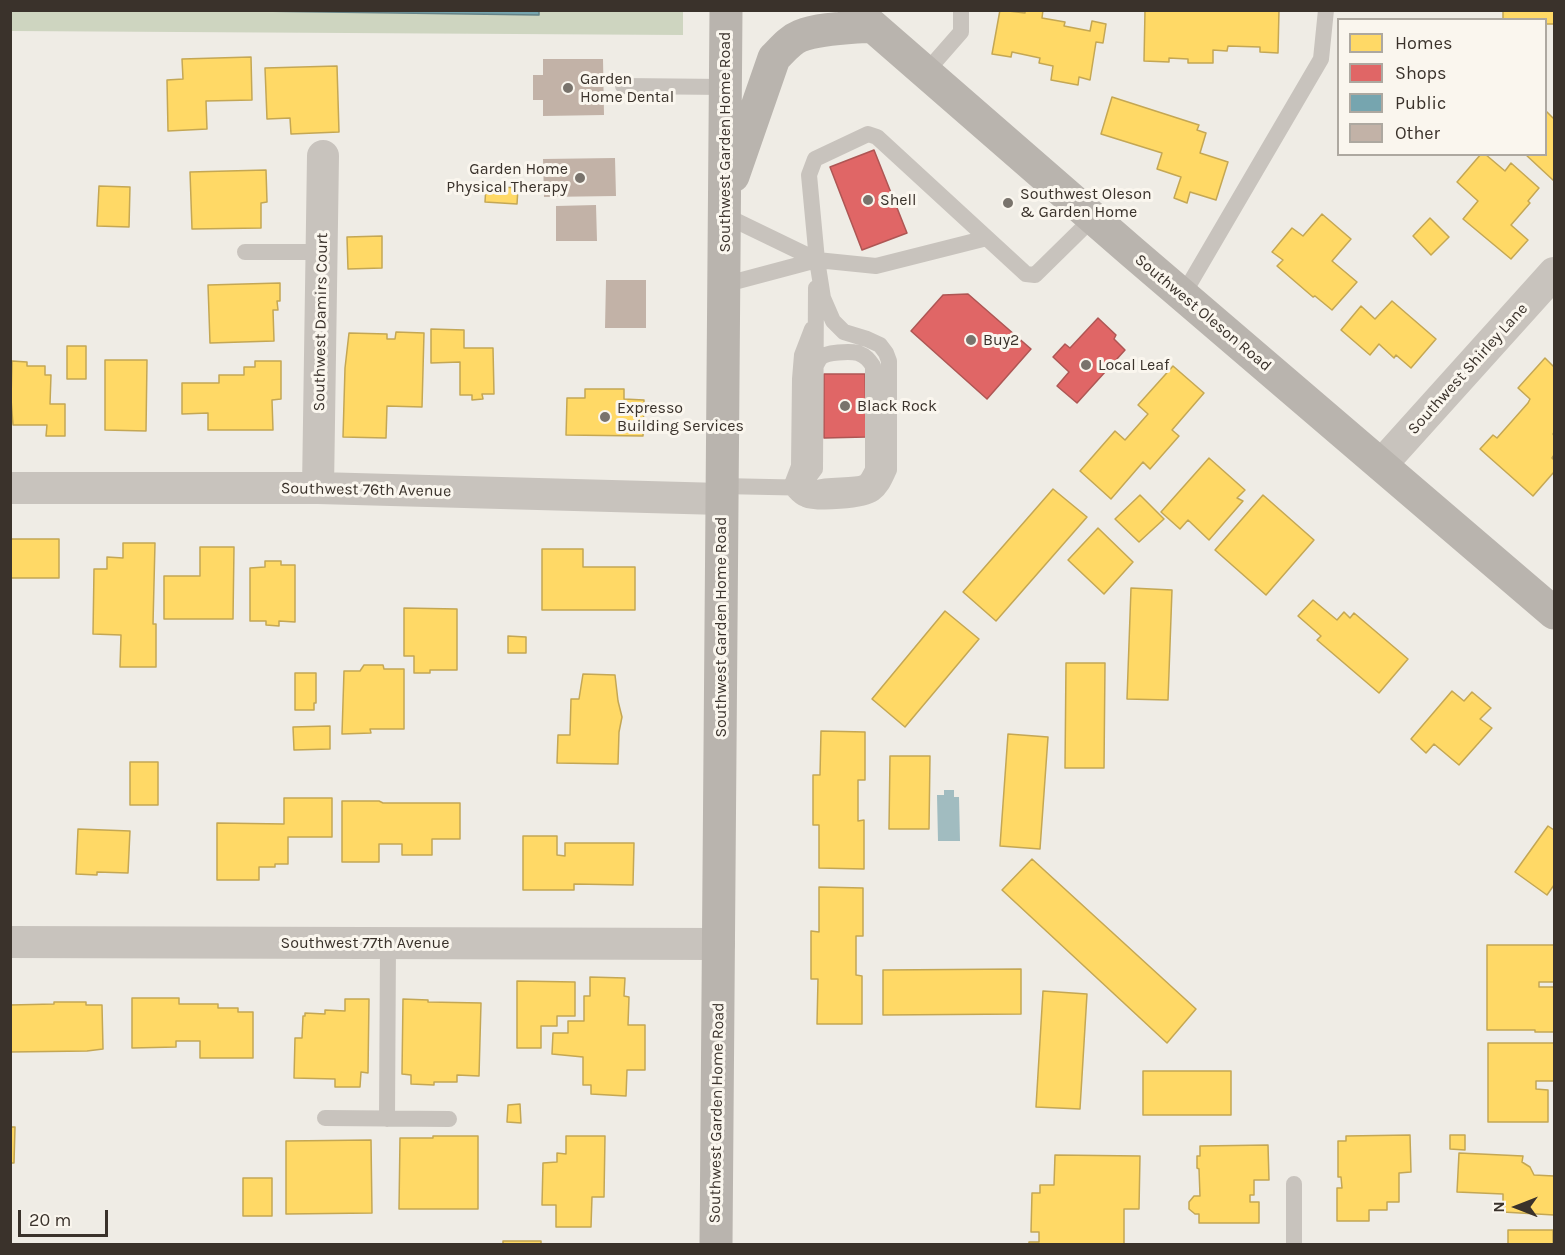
<!DOCTYPE html>
<style>
body{margin:0}
#map{position:relative;width:1565px;height:1255px;overflow:hidden;background:#efece5;font-family:Karla,sans-serif}
canvas{display:block}
.frame{position:absolute;inset:0;border:12px solid #3a322b;pointer-events:none}
.legend{position:absolute;left:1337px;top:18px;width:210px;height:138px;box-sizing:border-box;background:#faf6ee;border:2px solid #ada8a0;margin:0;padding:8px 10px;list-style:none;font-size:18px;color:#3a322b}
.legend li{display:flex;align-items:center;gap:12px;height:30px}
.legend b{width:30px;border:2px solid #ada8a0}
.north{position:absolute;left:1487px;top:1177px;width:60px;height:60px;-webkit-text-stroke:4px #faf6ee;paint-order:stroke;rotate:270deg;font-size:16px;font-weight:700;line-height:24px;text-align:center;color:#3a322b}
.north::after{content:'';display:block;margin:auto;width:21px;height:27px;background:#3a322b;clip-path:polygon(50% 0,100% 100%,50% 72%,0 100%)}
.scale{position:absolute;left:18px;top:1210px;width:90px;height:27px;box-sizing:border-box;border:3px solid #3a322b;border-top:0;padding-left:8px;font-size:18px;line-height:21px;white-space:nowrap;color:#3a322b;-webkit-text-stroke:4px #faf6ee;paint-order:stroke}
</style>
<div id="map">
<canvas width="1565" height="1255"></canvas>
<div class="frame"></div>
<ul class="legend">
<li><b style="height:16px;background:#ffd966"></b>Homes</li>
<li><b style="height:16px;background:#e06666"></b>Shops</li>
<li><b style="height:16px;background:#76a5af"></b>Public</li>
<li><b style="height:16px;background:#c2b2a7"></b>Other</li>
</ul>
<div class="north">N</div>
<div class="scale">20 m</div>
</div>
<script>
const ctx = document.querySelector('canvas').getContext('2d');
ctx.lineJoin = 'round';
function fillPath(path, color) {
  ctx.fillStyle = color;
  ctx.fill(path, 'evenodd');
}
function stroke(path, color, width, dash) {
  ctx.strokeStyle = color;
  ctx.lineWidth = width;
  ctx.lineCap = dash ? 'butt' : 'round';
  ctx.setLineDash(dash || []);
  ctx.stroke(path);
}
function drawText(font, color, halo, rows, align = 'center') {
  ctx.font = font + ' Karla,sans-serif';
  ctx.lineWidth = 6;
  ctx.setLineDash([]);
  ctx.textBaseline = 'middle';
  ctx.strokeStyle = halo;
  ctx.fillStyle = color;
  for (const [text, x, y, turn = 0] of rows) {
    ctx.save();
    ctx.translate(x, y);
    ctx.rotate((+turn || 0) * Math.PI / 180);
    ctx.textAlign = isNaN(turn) ? turn : align;
    if (halo) ctx.strokeText(text, 0, 0);
    ctx.fillText(text, 0, 0);
    ctx.restore();
  }
}
fillPath(new Path2D(`
 M11 10 683 11V35L11 31Z`), '#ced5c0');
fillPath(new Path2D(`
 M944 790H954V797H959L960 841H938L937 795H944Z`), '#a1bcc0');
const homes = new Path2D(`
 M1000 10 1025 13V10H1043L1042 18 1065 22 1064 26 1090 31 1092 21 1106 24 1103 43 1096 42 1090 80 1079 77 1078 85 1051 80 1053 66 1039 63 1040 58 1012 52 1011 57 992 54Z
 M1145 10H1279L1278 53 1260 52V47L1228 46 1227 51 1213 50V63H1188V59L1169 58V62L1144 61Z
 M1503 10H1554V24H1546V20H1503Z
 M251 57 252 100 206 101 207 129 168 131 167 80 183 79 182 59Z
 M337 66 339 132 291 134 290 118 267 119 265 68Z
 M1112 97 1199 125 1197 130 1206 133 1200 153 1228 162 1216 200 1190 192 1187 203 1174 198 1181 177 1157 169 1162 153 1101 134Z
 M1546 111 1553 118 1554 117V181L1525 154H1546Z
 M1481 154H1485L1505 171 1511 163 1539 188 1528 201 1530 203 1511 225 1528 240 1511 259 1463 219 1478 201 1457 182Z
 M266 170 267 202 261 203V228L192 229 190 172Z
 M99 186 130 187 129 227 97 226Z
 M486 186 518 188 517 204 485 202Z
 M1322 214 1351 239 1332 261 1357 282 1332 310 1315 296 1313 297 1277 266 1283 260 1272 252 1292 228 1303 236Z
 M1430 218 1449 237 1431 255 1413 236Z
 M382 236V268L348 269 347 237Z
 M280 283V301H277L278 310H273L274 341 210 343 208 285Z
 M1392 301 1436 339 1411 368 1396 355 1394 358 1379 344 1370 355 1341 330 1361 306 1375 319Z
 M431 329 464 330V348H493L494 394H482L483 399 472 400V395H460V362L431 363Z
 M396 332 424 333 422 407 387 406 386 438 343 437 345 368 349 333 387 334V339H395Z
 M67 346H86V379H67Z
 M1545 358 1554 367V432L1553 434 1554 436V455L1552 458 1554 460V472L1533 496 1480 449 1493 435 1497 438 1528 403 1530 399 1518 388Z
 M105 360H147L146 431 105 430Z
 M12 361 27 362V366H45V375H51L50 404H65V436H46L47 425H13L11 399Z
 M255 361H281V399L272 400 273 430H208V413L182 414V383H219V375H244V367H255Z
 M1173 366 1204 393 1172 430 1179 436 1150 469 1143 462 1111 499 1080 471 1115 431 1125 440 1148 414 1138 405Z
 M585 389H624V399L644 400 643 436 566 435 567 398H585Z
 M1209 458 1245 490 1237 498 1243 501 1209 540 1188 520 1180 529 1161 512Z
 M1053 489 1087 517 996 621 963 592Z
 M1140 495 1164 519 1139 542 1115 519Z
 M1263 495 1314 540 1266 595 1215 550Z
 M1098 528 1133 562 1104 594 1068 560Z
 M10 539H59V578H10Z
 M123 543H155L153 624H156V667H120L121 635 93 634 94 569H107V557L123 558Z
 M200 547H234L233 619H164V576H200Z
 M542 549H583V567H635V610H542Z
 M265 561H281V565H295V622L279 621V626L266 625V621H250V568L265 567Z
 M1131 588 1172 590 1168 700 1127 699Z
 M1313 600 1337 620 1344 612 1350 618 1354 613 1408 659 1379 693 1317 640 1321 636 1298 616Z
 M404 608 457 609V670H430V673H414V656H404Z
 M945 611 979 639 905 727 872 699Z
 M508 636 526 637V653H508Z
 M1066 663H1105L1104 768H1065Z
 M364 665H383L384 669H404V729H370L371 733 342 734 344 671H360Z
 M295 673H316V703H314V710H295Z
 M583 674 615 675 618 701 622 717 619 732 618 764 557 763 558 735H570L571 699H579Z
 M1452 691 1464 701 1472 692 1491 708 1480 719 1492 728 1459 765 1434 744 1426 753 1411 739Z
 M330 726V749L294 750 293 727Z
 M821 731 865 732V780H858V821L864 820V869L819 868V825H813V775H820Z
 M1008 734 1048 737 1040 849 1000 846Z
 M890 756H930L929 829H889Z
 M130 762H158V805H130Z
 M284 798H332V837H288V864H275V867H259V880H217V823L284 824Z
 M342 801H379L383 803H460V839H432V855H402V844H379V862H342Z
 M1548 826 1554 830V885L1547 895 1515 872Z
 M78 829 130 831 128 873 97 872V875L76 874Z
 M523 836H557V855L565 856V843H634L633 885 574 884V890H523Z
 M1032 859 1196 1009 1167 1043 1002 890Z
 M819 887 863 888V936H856V975L862 976V1024H817L818 979H811V931L819 932Z
 M1487 945H1554V982H1539V987H1554V1032H1535V1030H1487Z
 M1021 969V1014L883 1015V970Z
 M590 977 625 978 624 996 629 997 628 1025H645V1070H627L626 1096 591 1094V1085H583V1057L552 1054 553 1033H568V1021H584V996H590Z
 M517 981 575 982V1016H557V1026H541V1048H517Z
 M1043 991 1087 994 1080 1109 1036 1107Z
 M132 998H179V1004H218V1008H238V1012H253V1058H200V1041H176V1047L132 1048Z
 M345 999H369L368 1073 361 1072 360 1087H335V1079L294 1078 295 1038H302L303 1016H305V1013L325 1014V1010L345 1011Z
 M403 999 428 1000V1002L481 1003 479 1076 457 1075V1082H434V1085L411 1084V1075L402 1074Z
 M54 1002H86V1005H102L103 1049 87 1051 10 1052V1005L54 1004Z
 M1488 1043H1554V1081H1536V1089L1548 1090V1122H1488Z
 M1143 1071H1231V1115H1143Z
 M520 1104 521 1123 507 1122 508 1105Z
 M10 1127H15L14 1163H10Z
 M1410 1135 1411 1172 1399 1173V1202H1387V1210H1369V1221H1337V1188H1342L1341 1177H1338V1141H1346V1136Z
 M1450 1135H1465V1150L1450 1149Z
 M433 1136H478V1209H399L400 1138H433Z
 M566 1136H605L604 1197H592L591 1227H556V1205H542L543 1163 557 1162V1153L566 1154Z
 M371 1140 372 1213 286 1214V1141Z
 M1268 1145 1269 1180H1254V1195H1250V1202H1259V1223H1199V1214H1195L1189 1209V1202L1194 1196H1200L1199 1169 1197 1168V1156H1200V1146Z
 M1459 1153 1523 1156 1522 1162 1530 1167 1534 1175 1554 1176V1215L1503 1212V1194L1457 1192Z
 M1055 1155 1140 1156 1139 1209H1124V1244H1029V1242H1039V1232H1031L1032 1193H1040V1185H1054Z
 M243 1178H272V1216H243Z
 M1508 1230H1553V1244H1508Z
 M503 1241H541V1244H503Z`);
fillPath(homes, '#ffd966');
stroke(homes, '#c4a754', 1.5);
const shops = new Path2D(`
 M874 150 907 233 862 250 830 167Z
 M968 294 1031 349 987 399 911 331 943 295Z
 M1098 318 1116 335 1114 339 1125 350 1077 403 1057 386 1069 372 1053 357 1065 344 1070 348Z
 M824 374H865L866 437 824 438Z`);
fillPath(shops, '#e06666');
stroke(shops, '#ae5654', 1.5);
const public = new Path2D(`
 M184 10H539V15Z`);
fillPath(public, '#76a5af');
stroke(public, '#648287', 1.5);
fillPath(new Path2D(`
 M543 59H603L604 115 543 116V100H533V75H543Z
 M615 158 616 196 544 197 543 159Z
 M596 205 597 241H556V206Z
 M606 280H646V328H605Z`), '#c2b2a7');
stroke(new Path2D(`
 M926 72 961 32V10
 M623 86 725 87
 M724 215 817 260 876 266 987 238
 M245 252H322
 M723 285 817 260
 M1183 295 1321 59 1326 10
 M721 486 817 488C829 484 857 487 865 482 869 479 870 474 873 470V366C869 360 866 356 858 353 850 351 826 352 820 358 818 361 817 364 815 367
 M791 487C796 492 799 497 805 499 817 504 863 501 874 493 882 487 885 478 889 470V361L886 353 880 345 867 339 844 332 833 321 823 298 817 260 809 175 815 159 868 134 877 137 1026 274 1035 275 1093 218
 M791 487 799 466 800 379 802 355 812 329
 M792 487 809 477 815 469 816 288
 M325 1118 449 1119
 M387 1119 388 943
 M1294 1184V1244`), '#c8c3bd', 16);
stroke(new Path2D(`
 M1381 465 1554 273
 M10 488H318L721 499
 M318 488 323 156
 M10 942 719 944`), '#c8c3bd', 32);
stroke(new Path2D(`
 M854 10 1131 251 1554 613
 M733 176 774 58C782 50 790 40 800 36 821 28 850 28 872 26
 M716 1244 726 10`), '#b9b4ae', 33);
for (const [x, y, r, color] of [
 [568,88,6,"#79736c"],
 [580,178,6,"#79736c"],
 [868,200,6,"#79736c"],
 [1008,203,6,"#79736c"],
 [971,340,6,"#79736c"],
 [1086,365,6,"#79736c"],
 [845,406,6,"#79736c"],
 [605,417,6,"#79736c"]
]) {
  const dot = new Path2D();
  dot.arc(x, y, r, 0, 2 * Math.PI);
  ctx.fillStyle = color;
  ctx.fill(dot);
  stroke(dot, '#faf6ee', 2);
}
drawText('16px', '#3a322b', '#faf6ee', [
 ["Garden",580,79],
 ["Home Dental",580,97],
 ["Garden Home",568,169,"right"],
 ["Physical Therapy",568,187,"right"],
 ["Southwest Oleson",1020,194],
 ["& Garden Home",1020,212],
 ["Shell",880,200],
 ["Buy2",983,340],
 ["Local Leaf",1098,365],
 ["Black Rock",857,406],
 ["Expresso",617,408],
 ["Building Services",617,426]
], 'left');
drawText('16px', '#3a322b', '#faf6ee', [
 ["Southwest Garden Home Road",725,142,-90],
 ["Southwest Oleson Road",1203,313,40],
 ["Southwest Damirs Court",321,322,-89],
 ["Southwest Shirley Lane",1468,369,-48],
 ["Southwest 76th Avenue",366,490,1],
 ["Southwest Garden Home Road",721,627,-90],
 ["Southwest 77th Avenue",365,943],
 ["Southwest Garden Home Road",717,1113,-89]
]);
</script>
